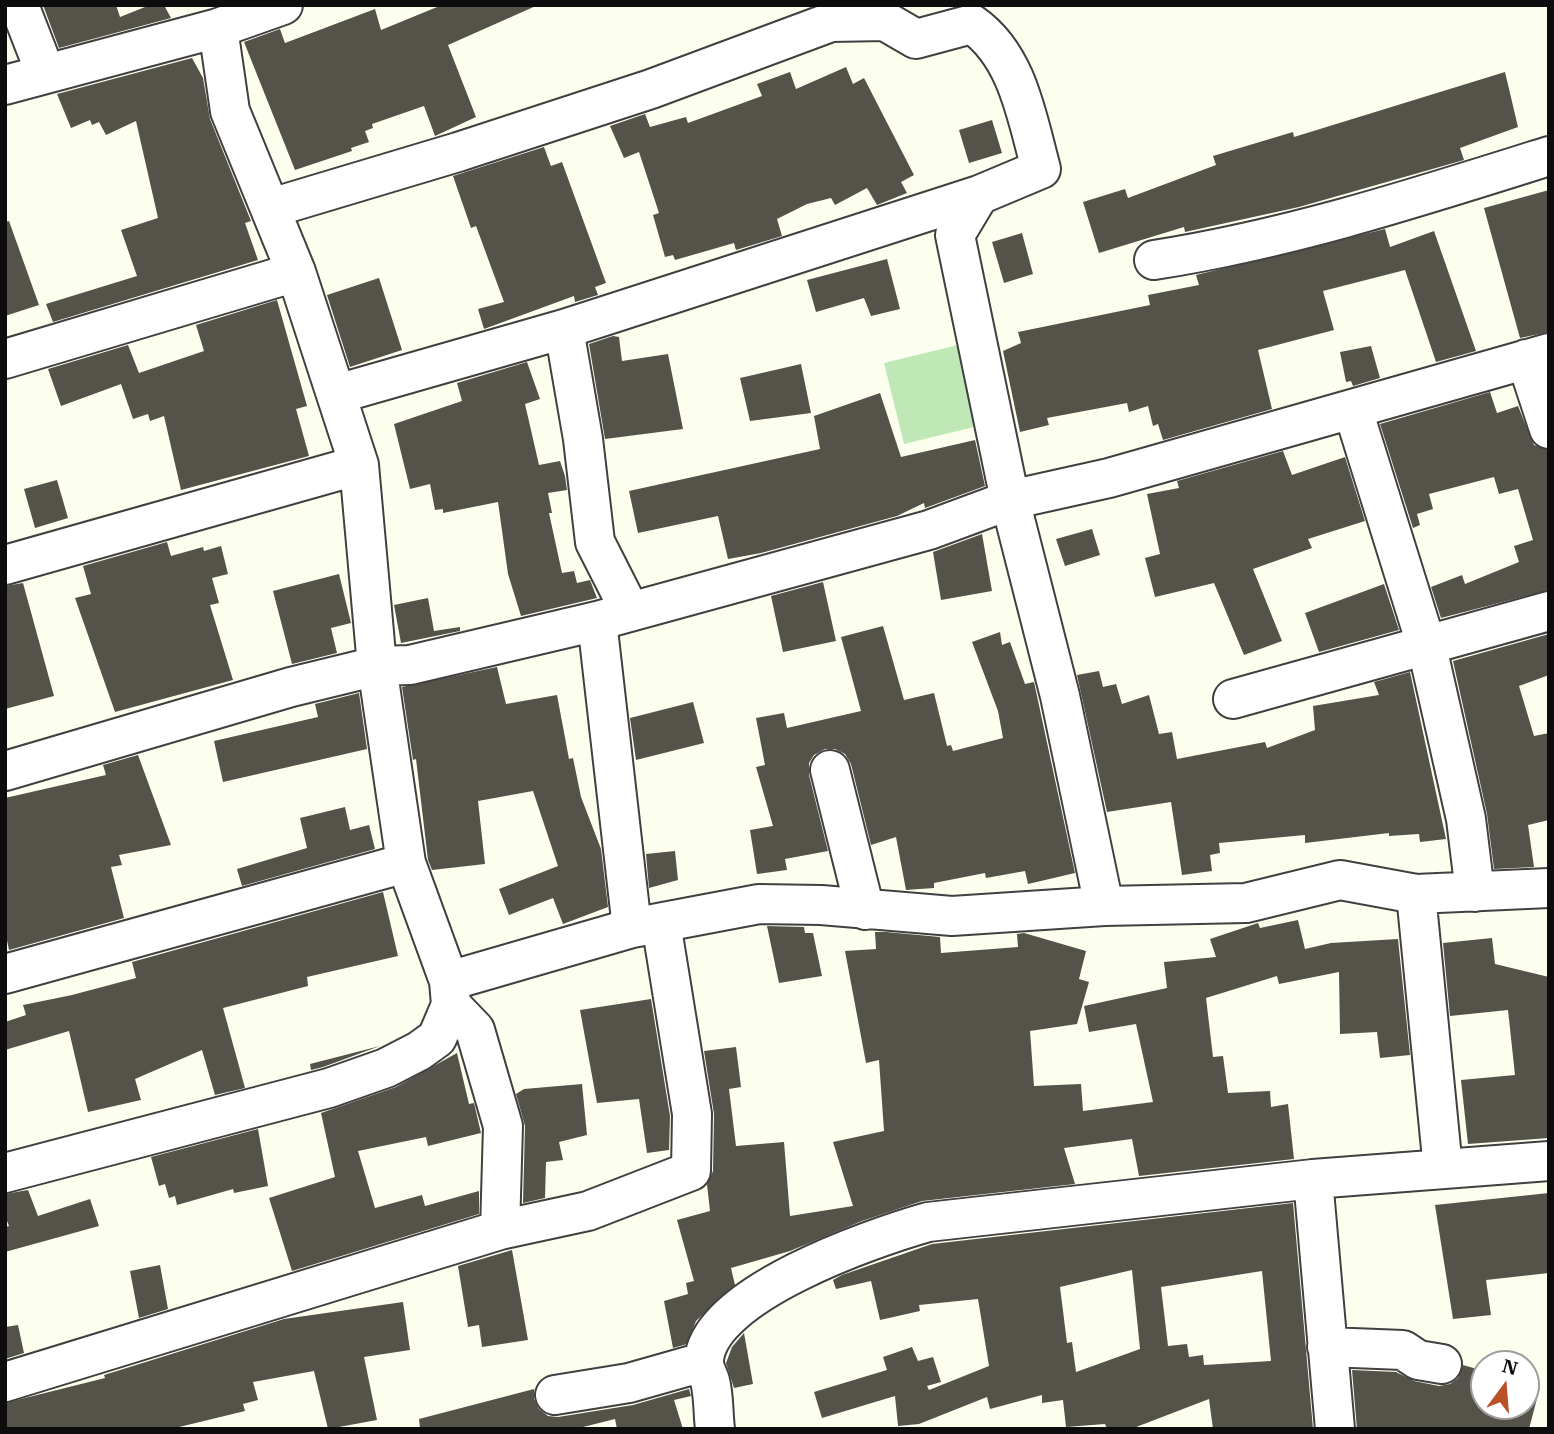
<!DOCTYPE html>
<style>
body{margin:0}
#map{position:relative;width:1554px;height:1434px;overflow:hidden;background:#fcffed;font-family:"IBM Plex Serif",serif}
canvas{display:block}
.frame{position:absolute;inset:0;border:7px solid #0d0d0d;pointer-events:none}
.north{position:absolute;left:1470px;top:1350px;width:70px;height:70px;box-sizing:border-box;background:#fff;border:2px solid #9e9e9e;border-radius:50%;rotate:16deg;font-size:19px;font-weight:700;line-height:28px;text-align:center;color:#0d0d0d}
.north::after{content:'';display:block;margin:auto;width:24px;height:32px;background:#ba5127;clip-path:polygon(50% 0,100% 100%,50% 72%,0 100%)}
</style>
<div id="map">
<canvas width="1554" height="1434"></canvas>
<div class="frame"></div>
<div class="north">N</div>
</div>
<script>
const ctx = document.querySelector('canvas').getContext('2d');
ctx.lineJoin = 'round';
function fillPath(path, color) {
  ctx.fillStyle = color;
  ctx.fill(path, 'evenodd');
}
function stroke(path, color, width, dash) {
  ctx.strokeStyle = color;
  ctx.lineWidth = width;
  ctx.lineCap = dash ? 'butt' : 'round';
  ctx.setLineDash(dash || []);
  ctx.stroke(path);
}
fillPath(new Path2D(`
 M962 344 982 425 904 444 884 363Z`), '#c0e8b7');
fillPath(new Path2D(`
 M43 5H116L120 17 150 5H164L171 18 59 48Z
 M442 5H538L448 45 476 117 435 136 424 106 372 124 373 128 365 131 369 142 351 148 352 151 295 170 244 42 280 29 285 43 375 9 381 30Z
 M192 58 203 78 210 119 251 221 245 223 258 260 53 322 46 304 137 276 121 230 158 218 136 121 106 135 99 122 92 125 90 120 71 128 57 94Z
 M846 67 853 84 864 78 914 175 901 182 907 193 877 205 867 188 835 205 831 198 807 204 777 219 782 236 736 250 734 243 675 260 673 255 665 257 653 215 659 213 639 152 624 158 610 126 645 114 650 127 686 117 688 123 762 96 757 84 790 72 796 89Z
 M1505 72 1518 127 1460 148 1464 160 1299 207 1185 232 1184 227 1099 253 1083 202 1125 189 1128 198 1216 165 1213 156 1293 132 1294 137Z
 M992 120 1002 153 969 163 959 130Z
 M544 147 551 166 562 162 606 283 595 287 598 295 575 302 574 296 484 329 478 309 504 302 476 226 471 228 453 176Z
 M1549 190V332L1520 338 1484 208Z
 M9 221 39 305 5 316V222Z
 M1385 229 1390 247 1434 231 1476 351 1436 362 1405 270 1323 291 1334 330 1258 350 1272 409 1163 440 1158 424 1153 426 1148 406 1129 412 1127 403 1047 418 1049 425 1020 432 1003 351 1021 343 1018 332 1150 305 1148 295 1199 285 1196 275Z
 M1022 233 1033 274 1004 283 992 242Z
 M887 259 900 309 871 316 864 298 816 312 807 280Z
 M379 278 402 350 350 367 327 295Z
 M277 300 307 406 296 409 309 456 181 490 164 416 150 421 148 414 133 419 121 384 61 406 48 369 128 345 139 373 204 351 196 325Z
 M613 336 619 337 622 361 668 354 683 429 605 439 589 344Z
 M1371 346 1380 378 1353 386 1351 381 1346 382 1340 352Z
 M527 362 540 399 525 404 539 465 560 461 565 476 567 490 548 493 552 513H549L562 573 574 571 577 583 590 580 597 598 521 616 508 574 498 502 443 513V509L435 510 430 484 410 489 394 424 462 401 457 383Z
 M801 364 811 413 750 421 740 378Z
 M1490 392 1497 413 1518 406 1534 445 1549 450V590L1441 618 1431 587 1462 575 1465 584 1519 562 1514 546 1533 540 1518 489 1499 494 1494 477 1429 494 1433 509 1417 514 1420 525 1413 528 1380 424Z
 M880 393 901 457 975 440 985 486 925 508 924 503 897 516 761 553 728 559 718 516 638 533 629 491 820 449 814 416Z
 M1283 451 1292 475 1345 457 1365 521 1308 539 1312 548 1253 569 1282 641 1244 655 1214 583 1155 597 1145 558 1160 554 1147 494 1179 488 1177 481Z
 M57 480 68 518 35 528 24 489Z
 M1092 529 1100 555 1065 566 1056 539Z
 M982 534 992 591 941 600 933 552Z
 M167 542 171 556 203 547 204 551 221 546 228 574 212 578 219 603 210 605 233 680 115 712 75 598 91 594 83 566Z
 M339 574 351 623 331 628 337 653 292 664 273 591Z
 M823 582 836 641 783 652 771 596Z
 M23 583 54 696 5 709V586Z
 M1384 584 1399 630 1319 652 1305 613Z
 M428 598 434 631 460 627V631L401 643 394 605Z
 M883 626 904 700 934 693 947 746 951 745 953 751 1003 738 998 711 972 642 1000 632 1002 645 1010 642 1025 684 1034 682 1075 873 1028 884 1025 871 986 878 985 873 934 883V888L906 890 896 837 871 845 851 764 845 754 835 749H825L814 755 809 763V775L828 851 785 859 787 870 757 874 750 830 773 826 756 767 765 765 756 718 784 713 787 728 861 711 841 637Z
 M1549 634V675L1519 686 1534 736 1549 733V820L1528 825 1534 867 1494 869 1487 814 1453 661Z
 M497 667 506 704 557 695 569 759 573 758 581 797 601 849 608 907 563 924 553 898 509 915 499 889 558 866 533 791 478 801 485 864 432 870 428 860 416 759 413 760 402 687Z
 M1099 671 1103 687 1116 684 1122 704 1149 695 1159 734 1172 732 1177 759 1265 742 1267 748 1315 730 1313 706 1379 695 1374 682 1410 672 1446 839 1420 842 1419 834 1389 836V833L1305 843V835L1219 843 1220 853 1210 855 1212 871 1182 875 1171 802 1107 812 1077 675Z
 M359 693 367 749 223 782 214 741 318 717 315 704Z
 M693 702 704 743 636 760 630 718Z
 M138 755 171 845 119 855 122 865 111 867 124 918 9 950 5 931V798L106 775 103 765Z
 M345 807 350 830 369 825 375 849 242 886 237 869 307 848 300 818Z
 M675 851 678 880 649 888 646 854Z
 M383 892 398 956 307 977 308 986 223 1008 245 1088 215 1095 202 1050 135 1079 141 1100 88 1112 69 1031 5 1050V1022L26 1015 23 1005 72 995 136 978 132 962Z
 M1298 920 1305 949 1331 943 1398 939 1410 1055 1380 1058 1377 1032 1340 1034 1339 972 1279 984 1277 976 1206 998 1213 1057 1223 1056 1228 1093 1270 1091 1271 1107 1288 1104 1294 1159 1139 1176 1132 1139 1064 1148 1075 1184 922 1201 862 1221 790 1251 731 1268 735 1285 696 1321 687 1344 673 1348 664 1301 688 1294 686 1283 694 1281 677 1220 710 1211 707 1185 713 1171 714 1114 704 1051 736 1047 741 1087 729 1089 736 1146 784 1142 790 1216 853 1206 833 1142 884 1131 879 1060 866 1063 845 951 876 949 875 932H886L940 937 941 953 1018 947 1017 934 1024 933 1086 951 1079 979 1089 982 1077 1024 1030 1031 1034 1086 1081 1084 1083 1111 1153 1102 1136 1024 1089 1032 1084 1006 1167 988 1164 962 1216 957 1210 939 1258 923 1260 928Z
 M767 926 804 927 805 933H813L822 976 779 983Z
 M1492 938 1495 964 1549 977V1138L1468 1144 1461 1080 1515 1075 1508 1010 1450 1016 1443 943Z
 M651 999 670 1116 669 1150 647 1153 639 1099 597 1103 580 1010Z
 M380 1046 323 1067 311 1070 310 1064Z
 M457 1053 469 1104 474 1103 481 1133 428 1146 426 1137 358 1151 375 1208 422 1195 425 1206 479 1191V1214L292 1271 269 1198 335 1177 321 1113 396 1087Z
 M582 1084 587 1135 559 1142 563 1160 546 1162 545 1198 523 1203 525 1126 516 1094 524 1089Z
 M258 1129 268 1186 234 1193 233 1189 177 1205 175 1196 169 1198 165 1184 159 1186 151 1157Z
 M28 1190 38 1216 90 1199 99 1226 5 1252V1227L9 1226 5 1216V1194Z
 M1549 1193V1273L1486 1280 1491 1315 1453 1319 1435 1205Z
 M1293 1203 1313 1429H1213L1209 1399 1131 1429H1107L1105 1424 1066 1427 1063 1400 1042 1403V1395L990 1409 987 1397 919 1424 898 1426 895 1396 822 1418 814 1392 887 1370 883 1357 912 1347 918 1361 933 1357 941 1382 927 1386 929 1390 989 1366 978 1299 919 1305 920 1311 880 1320 871 1281 836 1289 833 1280 842 1275 932 1244ZM1132 1270 1140 1349 1076 1372 1072 1342 1067 1343 1060 1287ZM1262 1271 1271 1361 1204 1365 1203 1355 1189 1357 1187 1344 1168 1346 1161 1287Z
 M512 1250 528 1340 482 1347 479 1325 468 1327 458 1266Z
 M160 1265 168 1309 139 1318 130 1271Z
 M403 1302 410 1350 364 1357 377 1420 328 1429 314 1371 253 1382 258 1400 243 1404 245 1411 171 1429H5V1403L105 1378 104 1375 284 1319Z
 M18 1325 24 1353 5 1359V1327Z
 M744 1333 753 1384 734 1388 726 1363 732 1347Z
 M1463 1365 1484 1371V1406H1526V1383L1540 1387 1529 1429H1357L1352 1370 1396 1372 1414 1381 1439 1386 1450 1384 1458 1378Z
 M534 1389V1399L539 1409 548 1416 558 1417 633 1405 689 1389 691 1396 674 1400 683 1429H617L615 1419 575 1429H420L419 1419Z`), '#555249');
const minor = new Path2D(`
 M19 5 45 72
 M5 85 218 28 283 5
 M271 208 458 152 651 89 831 22 885 21 916 39 972 24C1018 56 1027 118 1041 169L979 195 955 235 1010 500 1060 696 1104 906
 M1154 260C1289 239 1419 197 1549 156
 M564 329 583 439 595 542 630 611
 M5 359 296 272
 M1526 359 1549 429
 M337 394 564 329 979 195
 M1353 410 1427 647 1466 819 1475 892
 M5 565 359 465
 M597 621 632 928
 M1233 699 1549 611
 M830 770 865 910
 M5 771 291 687 377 666 410 665 597 621 929 530 1010 500 1109 478 1549 353
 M1416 894 1443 1169
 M5 974 406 863
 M449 981 632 928 759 904 821 905 952 916 1104 906 1246 903 1340 880 1416 894 1549 888
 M451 1005 475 1030 503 1126 500 1230
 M5 1173 329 1088 386 1068 419 1051 437 1038 451 1005 449 981 406 863 377 666 359 465 296 272 230 111 218 28
 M1313 1179 1335 1429
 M1327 1347 1403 1350 1418 1360 1442 1364
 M5 1382 500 1230 588 1211 691 1171 692 1114 661 923
 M555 1395 629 1383 703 1362
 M715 1429C713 1413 714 1396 710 1381 708 1374 703 1367 704 1360 709 1294 872 1238 928 1222L1313 1179 1549 1161`);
stroke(minor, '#404040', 42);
stroke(minor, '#fff', 38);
</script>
